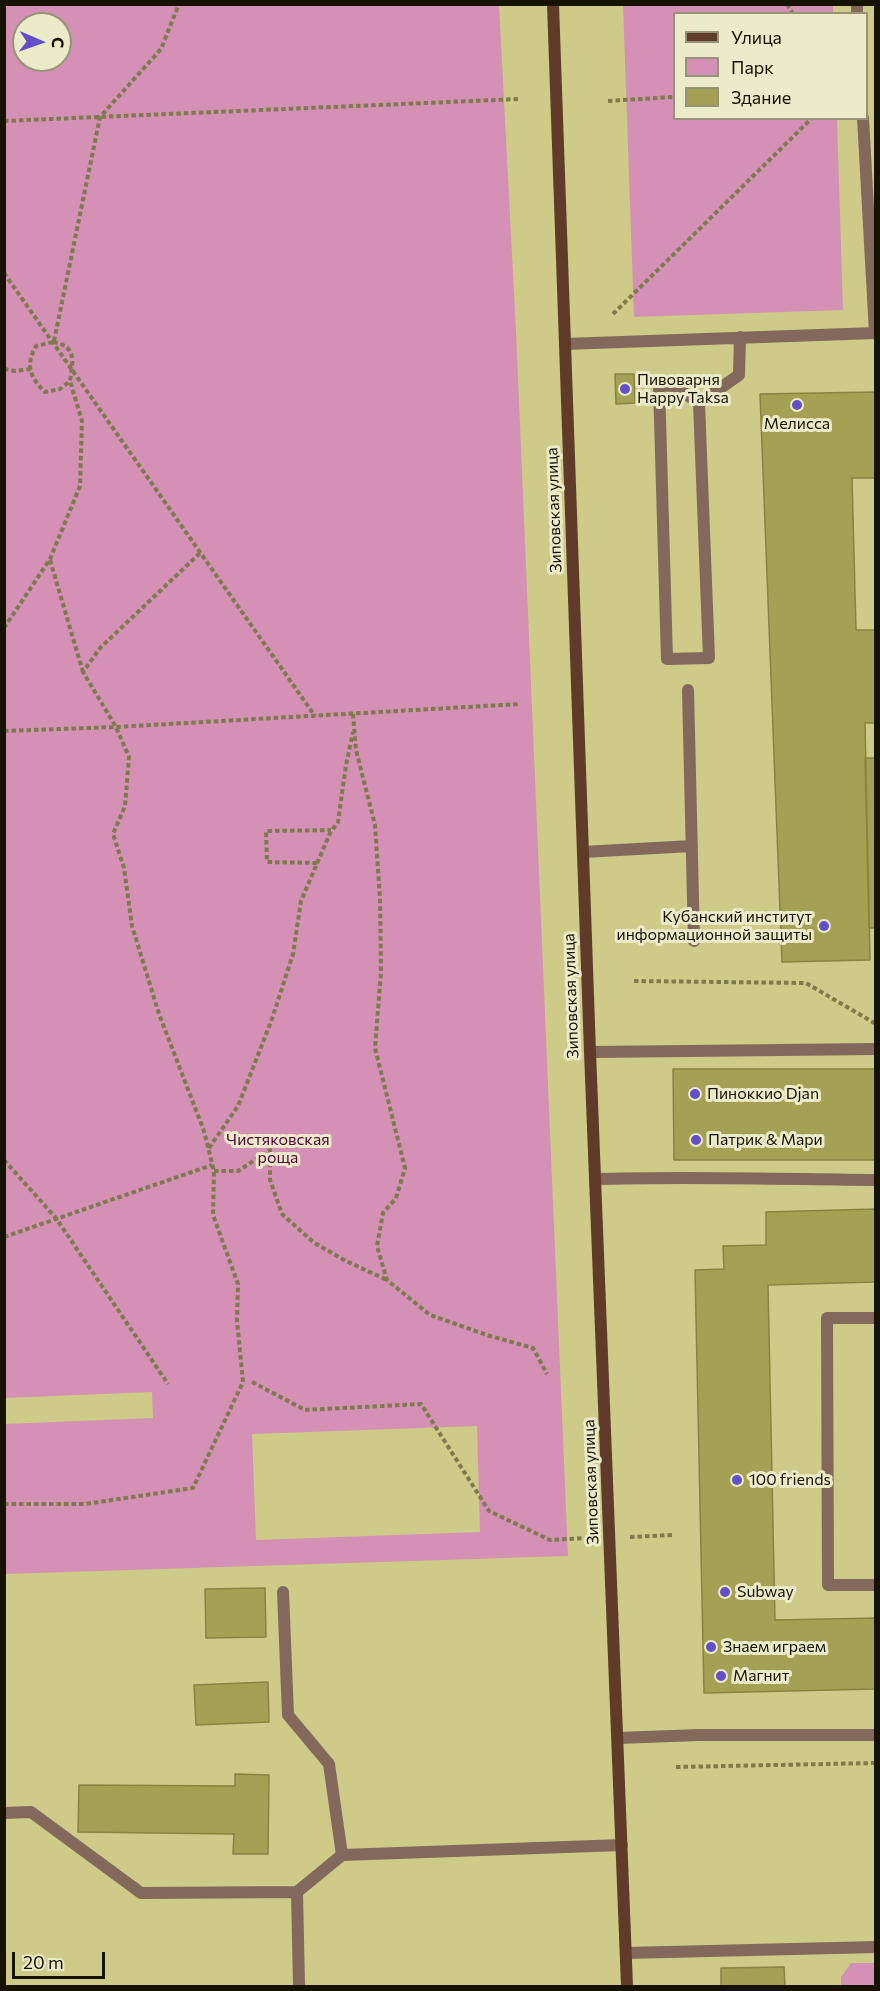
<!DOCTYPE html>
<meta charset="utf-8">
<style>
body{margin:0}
#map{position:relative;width:880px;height:1991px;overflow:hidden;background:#cecb88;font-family:Commissioner,sans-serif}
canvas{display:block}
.frame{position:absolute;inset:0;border:6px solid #151300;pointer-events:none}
.legend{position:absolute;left:673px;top:12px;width:195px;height:108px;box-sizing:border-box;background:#ebeac9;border:2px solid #959479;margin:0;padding:8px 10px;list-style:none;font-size:18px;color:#151300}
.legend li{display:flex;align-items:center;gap:12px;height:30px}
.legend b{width:30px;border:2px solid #959479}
.north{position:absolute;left:12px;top:12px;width:60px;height:60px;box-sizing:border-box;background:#ebeac9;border:2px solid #959479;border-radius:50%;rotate:92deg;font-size:16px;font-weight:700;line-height:24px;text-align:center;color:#151300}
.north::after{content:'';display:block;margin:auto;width:21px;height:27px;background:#634fc8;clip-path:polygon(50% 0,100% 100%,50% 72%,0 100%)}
.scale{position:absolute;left:12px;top:1952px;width:93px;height:27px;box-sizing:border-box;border:3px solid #151300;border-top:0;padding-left:8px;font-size:18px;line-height:21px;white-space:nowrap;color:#151300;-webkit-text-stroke:4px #ebeac9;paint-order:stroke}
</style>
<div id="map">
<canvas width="880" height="1991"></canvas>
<div class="frame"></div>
<ul class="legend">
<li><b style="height:8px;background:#603b2a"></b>Улица</li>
<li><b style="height:16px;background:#d490b5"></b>Парк</li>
<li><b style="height:16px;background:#a5a154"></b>Здание</li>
</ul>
<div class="north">С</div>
<div class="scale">20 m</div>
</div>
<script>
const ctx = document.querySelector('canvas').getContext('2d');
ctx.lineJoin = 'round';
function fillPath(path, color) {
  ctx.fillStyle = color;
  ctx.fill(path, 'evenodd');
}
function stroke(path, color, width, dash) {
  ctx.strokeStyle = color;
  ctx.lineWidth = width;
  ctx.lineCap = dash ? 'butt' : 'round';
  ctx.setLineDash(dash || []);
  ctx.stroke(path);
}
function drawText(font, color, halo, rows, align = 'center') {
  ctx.font = font + ' Commissioner,sans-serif';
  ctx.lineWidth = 6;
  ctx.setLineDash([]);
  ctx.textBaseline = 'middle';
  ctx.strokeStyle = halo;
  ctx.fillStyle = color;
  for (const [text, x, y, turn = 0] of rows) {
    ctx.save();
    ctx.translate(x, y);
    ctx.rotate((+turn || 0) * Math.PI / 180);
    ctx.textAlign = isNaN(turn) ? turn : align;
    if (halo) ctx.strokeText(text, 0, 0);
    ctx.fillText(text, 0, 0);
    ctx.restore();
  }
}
fillPath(new Path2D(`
 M5 4 499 5 516 331 568 1556 5 1574V1424L153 1418 152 1392 5 1398ZM24 24H60V60H24ZM477 1426 480 1532 256 1540 252 1434Z
 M623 5H833V13L674 14V118L837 119 843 310 634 317Z
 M851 1963H875V1986H841V1977Z`), '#d490b5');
const building = new Path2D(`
 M615 374H634L635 403 616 404Z
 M876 392V478H852L856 630H876V723H865L870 960 782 962 760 394Z
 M865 758H876V928H869Z
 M673 1069H876V1160H674Z
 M876 1209V1282L768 1285 775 1620 876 1618V1689L704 1693 695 1270 724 1269 723 1246 766 1245V1212Z
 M265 1588 266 1637 206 1638 205 1589Z
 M268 1682 269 1722 196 1725 194 1685Z
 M235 1774 269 1775 268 1854H233L234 1834 78 1832 79 1785 235 1786Z
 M784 1967 785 1986H721V1968Z`);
fillPath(building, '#a5a154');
stroke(building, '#878342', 1.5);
stroke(new Path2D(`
 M787 4 793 14
 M608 101 674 97
 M4 121 519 99
 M4 273 315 716
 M613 314 812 118
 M54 341 100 117 161 49 179 4
 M53 342C77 346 73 362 70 381L60 389 45 392C30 377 25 366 36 346Z
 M4 369 15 371 31 369
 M50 560 83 672
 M4 628 50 559 80 486 82 421 70 381
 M353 714 356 750 375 825 380 899 381 972 375 1048 405 1168 396 1198 383 1213 377 1246 387 1280 430 1315 490 1336 533 1348 547 1374
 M4 731 116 727 520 704
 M317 863 267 862 266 831 331 830
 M634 981 806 983 876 1024
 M209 1148 238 1106 272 1019 293 954 301 901 330 833 338 822 346 765 353 732
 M4 1160 56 1218 168 1384
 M214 1171H238L270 1150V1180L282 1214 313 1242 346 1261 387 1280
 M4 1237 212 1165
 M252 1382 305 1410 421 1404 489 1511 550 1540 587 1538
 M4 1504H85L193 1488 243 1382 237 1321 238 1284 213 1215 214 1171 204 1131 159 1014 132 926 124 868 113 834 125 806 129 757 116 727 83 672 100 648 200 553
 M630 1537 672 1535
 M676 1767 876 1763`), '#7d7a4c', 4, [4.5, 3]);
stroke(new Path2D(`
 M857 4V14
 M565 344 875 333 863 118
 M659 385 674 386 699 403 709 658 667 659Z
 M699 403 739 375 740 337
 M688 690 694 941
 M583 852 692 846
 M590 1052 876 1049
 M595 1179C688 1176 782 1179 876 1180
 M876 1318H827L828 1585H876
 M283 1592 288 1715 329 1764 342 1855
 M618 1738 699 1735H876
 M4 1813 31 1812 141 1893 297 1892
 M626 1953 876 1947
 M299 1986 297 1892 342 1855 622 1845`), '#83685c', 12);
stroke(new Path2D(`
 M553 4 590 1052 627 1986`), '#603b2a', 12);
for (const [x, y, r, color] of [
 [625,389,6,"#634fc8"],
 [797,405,6,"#634fc8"],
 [824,926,6,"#634fc8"],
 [695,1094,6,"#634fc8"],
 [696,1140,6,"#634fc8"],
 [737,1480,6,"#634fc8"],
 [725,1592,6,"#634fc8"],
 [711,1647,6,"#634fc8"],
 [721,1676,6,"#634fc8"]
]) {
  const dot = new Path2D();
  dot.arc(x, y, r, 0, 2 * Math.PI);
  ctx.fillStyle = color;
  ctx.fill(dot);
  stroke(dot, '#ebeac9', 2);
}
drawText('16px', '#151300', '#ebeac9', [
 ["Пивоварня",637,380],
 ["Happy Taksa",637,398],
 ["Мелисса",797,424,"center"],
 ["Кубанский институт",812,917,"right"],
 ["информационной защиты",812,935,"right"],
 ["Пиноккио Djan",707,1094],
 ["Патрик & Мари",708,1140],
 ["100 friends",749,1480],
 ["Subway",737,1592],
 ["Знаем играем",723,1647],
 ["Магнит",733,1676]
], 'left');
drawText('16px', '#151300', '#ebeac9', [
 ["Зиповская улица",554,510,-92],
 ["Зиповская улица",571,996,-92],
 ["Зиповская улица",591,1482,-92]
]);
drawText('16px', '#55003b', '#ebeac9', [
 ["Чистяковская",278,1140],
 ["роща",278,1158]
]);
</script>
